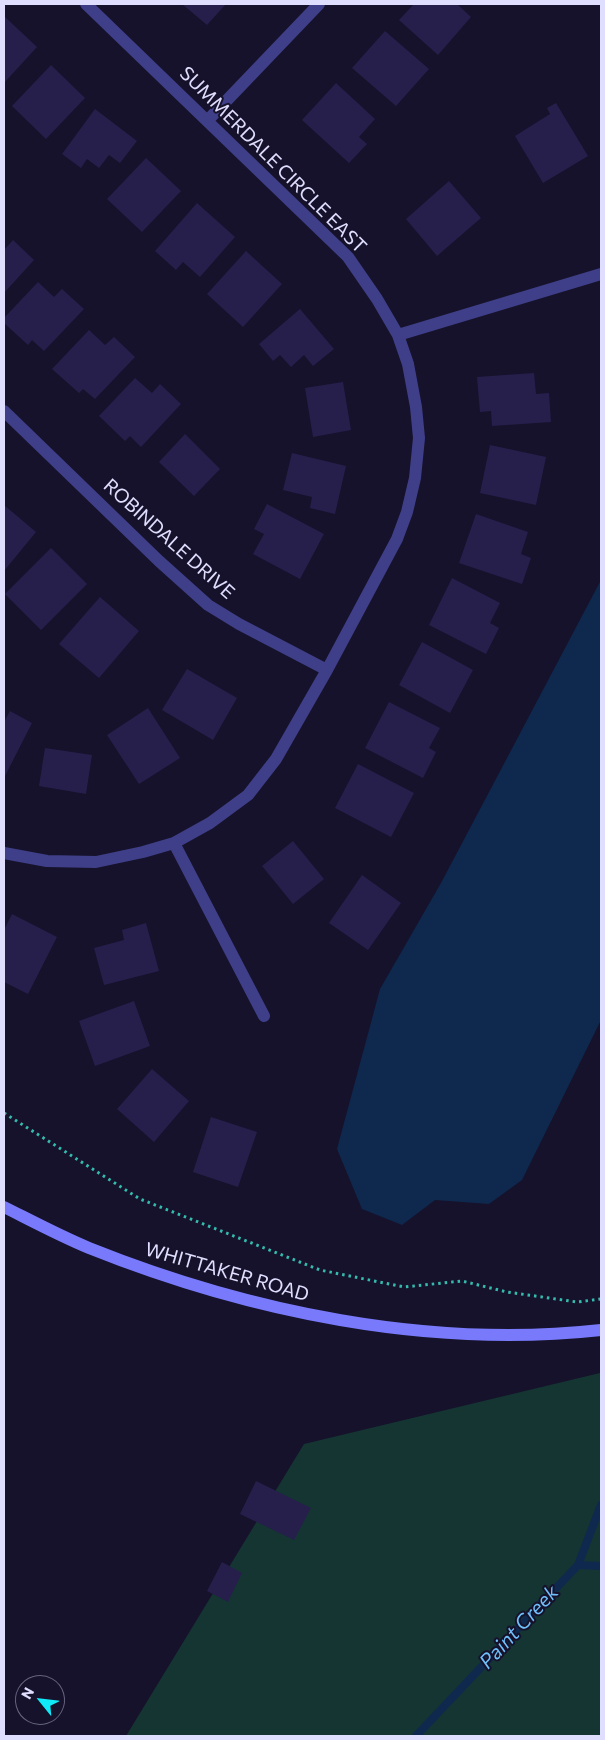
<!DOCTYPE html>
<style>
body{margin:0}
#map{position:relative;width:605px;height:1740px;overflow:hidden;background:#16122b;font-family:Commissioner,sans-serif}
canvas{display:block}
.frame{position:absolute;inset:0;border:5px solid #e0defe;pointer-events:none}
.north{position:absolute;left:15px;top:1675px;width:50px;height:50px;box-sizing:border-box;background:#16122b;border:1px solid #67647f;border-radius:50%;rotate:299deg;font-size:14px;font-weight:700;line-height:20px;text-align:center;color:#e0defe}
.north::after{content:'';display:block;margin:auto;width:18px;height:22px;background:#10e9f7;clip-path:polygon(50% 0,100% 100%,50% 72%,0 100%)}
</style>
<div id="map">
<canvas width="605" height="1740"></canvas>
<div class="frame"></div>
<div class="north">N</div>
</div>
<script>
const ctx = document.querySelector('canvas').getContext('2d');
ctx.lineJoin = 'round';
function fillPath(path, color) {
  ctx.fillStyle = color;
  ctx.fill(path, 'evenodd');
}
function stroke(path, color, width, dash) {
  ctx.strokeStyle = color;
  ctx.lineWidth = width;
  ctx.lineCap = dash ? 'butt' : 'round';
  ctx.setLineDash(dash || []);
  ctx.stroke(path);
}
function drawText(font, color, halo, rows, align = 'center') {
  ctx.font = font + ' Commissioner,sans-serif';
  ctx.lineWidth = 4;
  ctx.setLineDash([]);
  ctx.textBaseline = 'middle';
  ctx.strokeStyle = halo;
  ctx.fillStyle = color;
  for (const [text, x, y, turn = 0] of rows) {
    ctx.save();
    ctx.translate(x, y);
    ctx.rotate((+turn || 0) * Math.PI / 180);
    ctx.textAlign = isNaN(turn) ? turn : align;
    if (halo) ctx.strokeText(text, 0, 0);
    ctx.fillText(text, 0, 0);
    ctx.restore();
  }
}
fillPath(new Path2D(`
 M600 1373 601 1736H126L304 1444Z`), '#153533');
fillPath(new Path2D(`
 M601 580V1020L522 1180 489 1204 435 1200 402 1225 362 1209 337 1149 380 989 441 883Z`), '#0f284e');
stroke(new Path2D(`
 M578 1565 601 1566
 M416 1736 578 1565 601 1505`), '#0f284e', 8);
fillPath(new Path2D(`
 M182 4H226L207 25Z
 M414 4H457L471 17 438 55 399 20Z
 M4 16 37 47 4 83Z
 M385 31 429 69 396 106 352 68Z
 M51 65 85 98 46 139 12 106Z
 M336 83 375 119 359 137 367 144 349 163 302 120Z
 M556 103 588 156 543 183 515 136 550 114 547 108Z
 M95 109 137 141 120 163 109 155 99 168 87 159 81 168 62 154Z
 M146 158 181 191 142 232 107 199Z
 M449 181 481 218 437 256 406 219Z
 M197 203 235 237 200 277 183 262 176 270 155 251Z
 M13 240 34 260 4 293V250Z
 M246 251 282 284 243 327 207 294Z
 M38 282 54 297 62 289 84 309 44 351 32 340 28 345 4 323V318Z
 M300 309 334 349 313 366 304 355 291 367 280 355 273 361 259 344Z
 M89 330 105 345 114 337 135 357 95 399 83 389 79 393 52 369Z
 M534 373 536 394 549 393 551 422 492 426 491 411 480 412 477 377Z
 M135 378 152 393 160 384 181 404 141 447 130 436 125 441 99 416Z
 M343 382 351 430 313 437 305 388Z
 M185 434 220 469 194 496 159 462Z
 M490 445 546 457 536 505 480 493Z
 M292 453 346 466 335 514 310 508 312 497 283 490Z
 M267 504 324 534 300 579 253 554 264 534 254 529Z
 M4 505 36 532 4 571Z
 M476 514 528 532 521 554 531 558 522 584 459 563Z
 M51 548 87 584 41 630 5 594Z
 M452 578 500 603 490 623 499 628 486 654 429 625Z
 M100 597 139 631 99 678 59 644Z
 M422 642 473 670 450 713 399 685Z
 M187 669 237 698 213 740 162 710Z
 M389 702 440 728 429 748 436 752 423 778 365 748Z
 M148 708 180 758 139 784 107 735Z
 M10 711 32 723 4 778V720H5Z
 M45 748 92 755 86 794 39 786Z
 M358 764 414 793 391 837 335 808Z
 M293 841 324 879 293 904 262 866Z
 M362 875 401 903 368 950 329 923Z
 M12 914 57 937 28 994 4 982V930Z
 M146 923 159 971 104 985 94 948 124 940 122 930Z
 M134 1001 150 1046 95 1066 79 1021Z
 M152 1069 189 1101 154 1142 117 1109Z
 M211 1117 257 1132 238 1187 193 1172Z
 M256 1481 311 1508 294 1540 240 1514Z
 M222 1562 242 1573 228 1602 207 1591Z`), '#261f4c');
stroke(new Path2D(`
 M4 1113 140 1199 320 1270 404 1287 462 1281 507 1292 577 1302 601 1299`), '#35bbae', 3, [2.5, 4]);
stroke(new Path2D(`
 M208 120 319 4
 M398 335 601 274
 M4 411 159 561 208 605 239 624 327 670
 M174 843 264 1016
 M4 853 47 861 96 862 143 852 174 843 210 823 248 795 276 759 327 670 397 539 407 512 415 478 419 438 416 407 408 364 398 335 377 299 348 257 86 4`), '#3f3f89', 12);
stroke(new Path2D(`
 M4 1207C32 1221 60 1236 89 1248 249 1312 429 1349 601 1330`), '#787afb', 12);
drawText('19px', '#e0defe', '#16122b', [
 ["SUMMERDALE CIRCLE EAST",273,160,45],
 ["ROBINDALE DRIVE",169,539,42],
 ["WHITTAKER ROAD",227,1272,16]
]);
drawText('italic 20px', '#6fbffa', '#16122b', [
 ["Paint Creek",519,1627,-47]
]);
</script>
